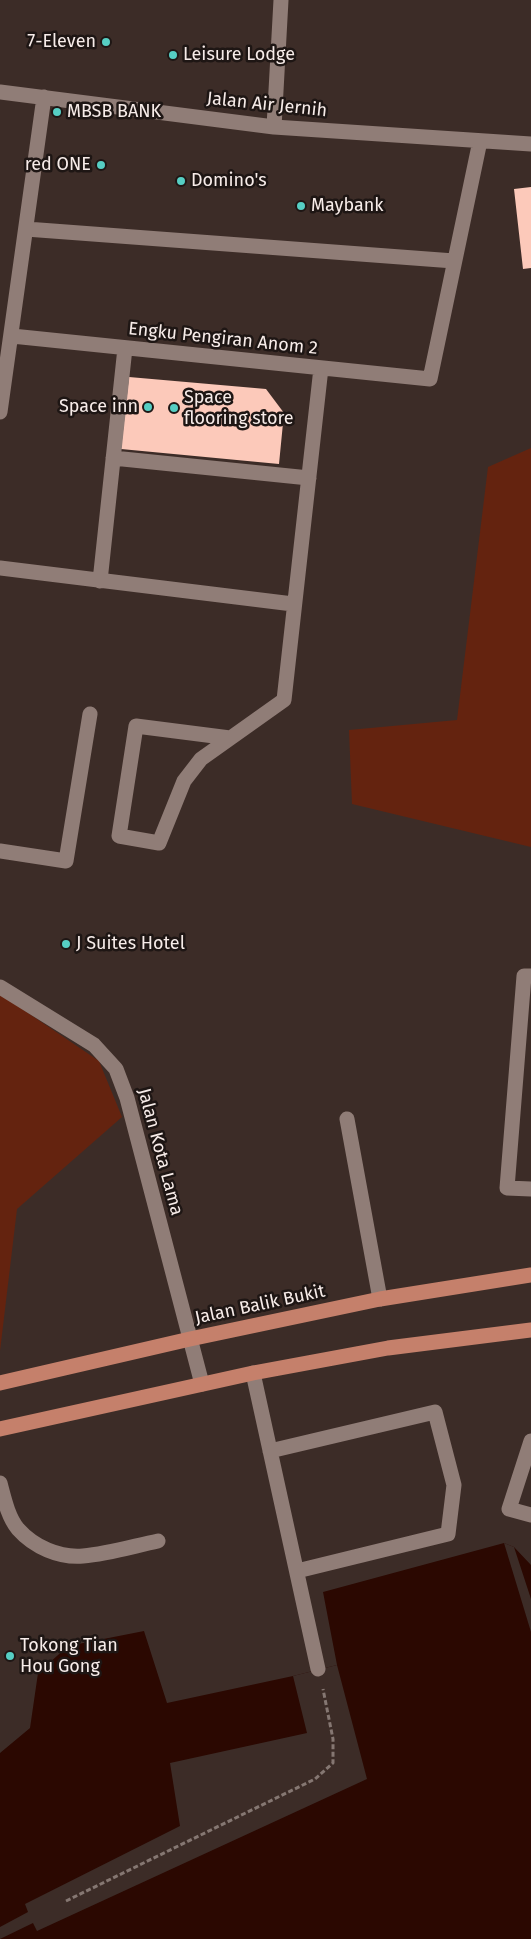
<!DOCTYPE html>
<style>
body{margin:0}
canvas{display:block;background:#3c2c27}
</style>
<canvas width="531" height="1939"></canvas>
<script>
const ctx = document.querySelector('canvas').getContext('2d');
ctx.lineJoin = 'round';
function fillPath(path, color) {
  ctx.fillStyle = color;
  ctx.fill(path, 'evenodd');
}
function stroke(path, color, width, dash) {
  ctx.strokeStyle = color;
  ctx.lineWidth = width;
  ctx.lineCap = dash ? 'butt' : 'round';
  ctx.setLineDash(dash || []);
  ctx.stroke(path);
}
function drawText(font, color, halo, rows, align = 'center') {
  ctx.font = font + ' "Fira Sans",sans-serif';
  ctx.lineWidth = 5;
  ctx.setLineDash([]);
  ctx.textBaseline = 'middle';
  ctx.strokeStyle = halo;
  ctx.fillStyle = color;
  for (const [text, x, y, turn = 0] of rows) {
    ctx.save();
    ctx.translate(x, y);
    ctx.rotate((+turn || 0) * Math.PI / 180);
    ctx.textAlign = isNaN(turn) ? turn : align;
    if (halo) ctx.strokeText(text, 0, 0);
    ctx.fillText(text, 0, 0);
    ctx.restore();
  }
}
fillPath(new Path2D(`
 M531 448V847L352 804 349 730 457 720 488 467Z
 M0 994 99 1061 122 1117 17 1209 0 1351Z`), '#64230f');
fillPath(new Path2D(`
 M504 1543 514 1547 531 1565V1939H0V1753L30 1728 38 1673 68 1646 144 1631 167 1703 293 1676 337 1665 323 1592Z`), '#2b0801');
fillPath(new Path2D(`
 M504 1543 514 1547 531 1599V1632Z
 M337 1665 367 1779 37 1931 33 1923 0 1939V1927L28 1912 25 1904 180 1826 170 1763 307 1733 293 1676Z`), '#3c2c27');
fillPath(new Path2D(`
 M531 187V268L523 269 514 189Z
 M129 377 266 389 284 413 279 464 121 449Z`), '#fcc9ba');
stroke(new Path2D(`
 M66 1901 315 1779 333 1763V1739L323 1689`), '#857772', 3, [5, 2.5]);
stroke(new Path2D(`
 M0 92 274 127 531 144
 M274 127 281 0
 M26 229 454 261
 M12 336 430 379 480 141
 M0 412 44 97
 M113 458 309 478
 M0 568 293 604
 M100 581 125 348
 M230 738 136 726 119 836 159 843 184 781 201 759 284 700 321 368
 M0 851 66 861 90 714
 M531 976H524L507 1188 531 1189
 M0 987 94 1045 116 1069 127 1098 202 1384
 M347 1119 380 1299
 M253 1373 318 1669
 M531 1441 509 1509 531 1515
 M270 1451 435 1412 454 1485 448 1534 297 1571
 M0 1483C4 1498 8 1517 18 1529 34 1547 59 1558 83 1556 108 1554 134 1546 158 1541`), '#907d77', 15);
stroke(new Path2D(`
 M0 1383 190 1339 380 1299 531 1275
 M0 1429 253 1373 388 1348 531 1330`), '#c5806b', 15);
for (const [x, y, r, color] of [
 [106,42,5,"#56cec3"],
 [173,55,5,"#56cec3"],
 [57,112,5,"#56cec3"],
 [101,165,5,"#56cec3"],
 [181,181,5,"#56cec3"],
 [301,206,5,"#56cec3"],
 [148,407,5,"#56cec3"],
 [174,408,5,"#56cec3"],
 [66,944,5,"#56cec3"],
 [10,1656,5,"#56cec3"]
]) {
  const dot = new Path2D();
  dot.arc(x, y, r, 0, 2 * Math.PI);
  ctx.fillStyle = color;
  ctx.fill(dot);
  stroke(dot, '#1e1614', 2);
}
drawText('18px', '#f7ece9', '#1e1614', [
 ["7-Eleven",96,42,"right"],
 ["Leisure Lodge",183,55],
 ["MBSB BANK",67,112],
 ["red ONE",91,165,"right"],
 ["Domino's",191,181],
 ["Maybank",311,206],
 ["Space",184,398],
 ["flooring store",184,419],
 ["Space inn",138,407,"right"],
 ["J Suites Hotel",76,944],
 ["Tokong Tian",20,1646],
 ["Hou Gong",20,1667]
], 'left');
drawText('18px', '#f7ece9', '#1e1614', [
 ["Jalan Air Jernih",267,105,6],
 ["Engku Pengiran Anom 2",223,339,6],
 ["Jalan Kota Lama",160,1152,75],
 ["Jalan Balik Bukit",260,1305,-12]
]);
</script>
